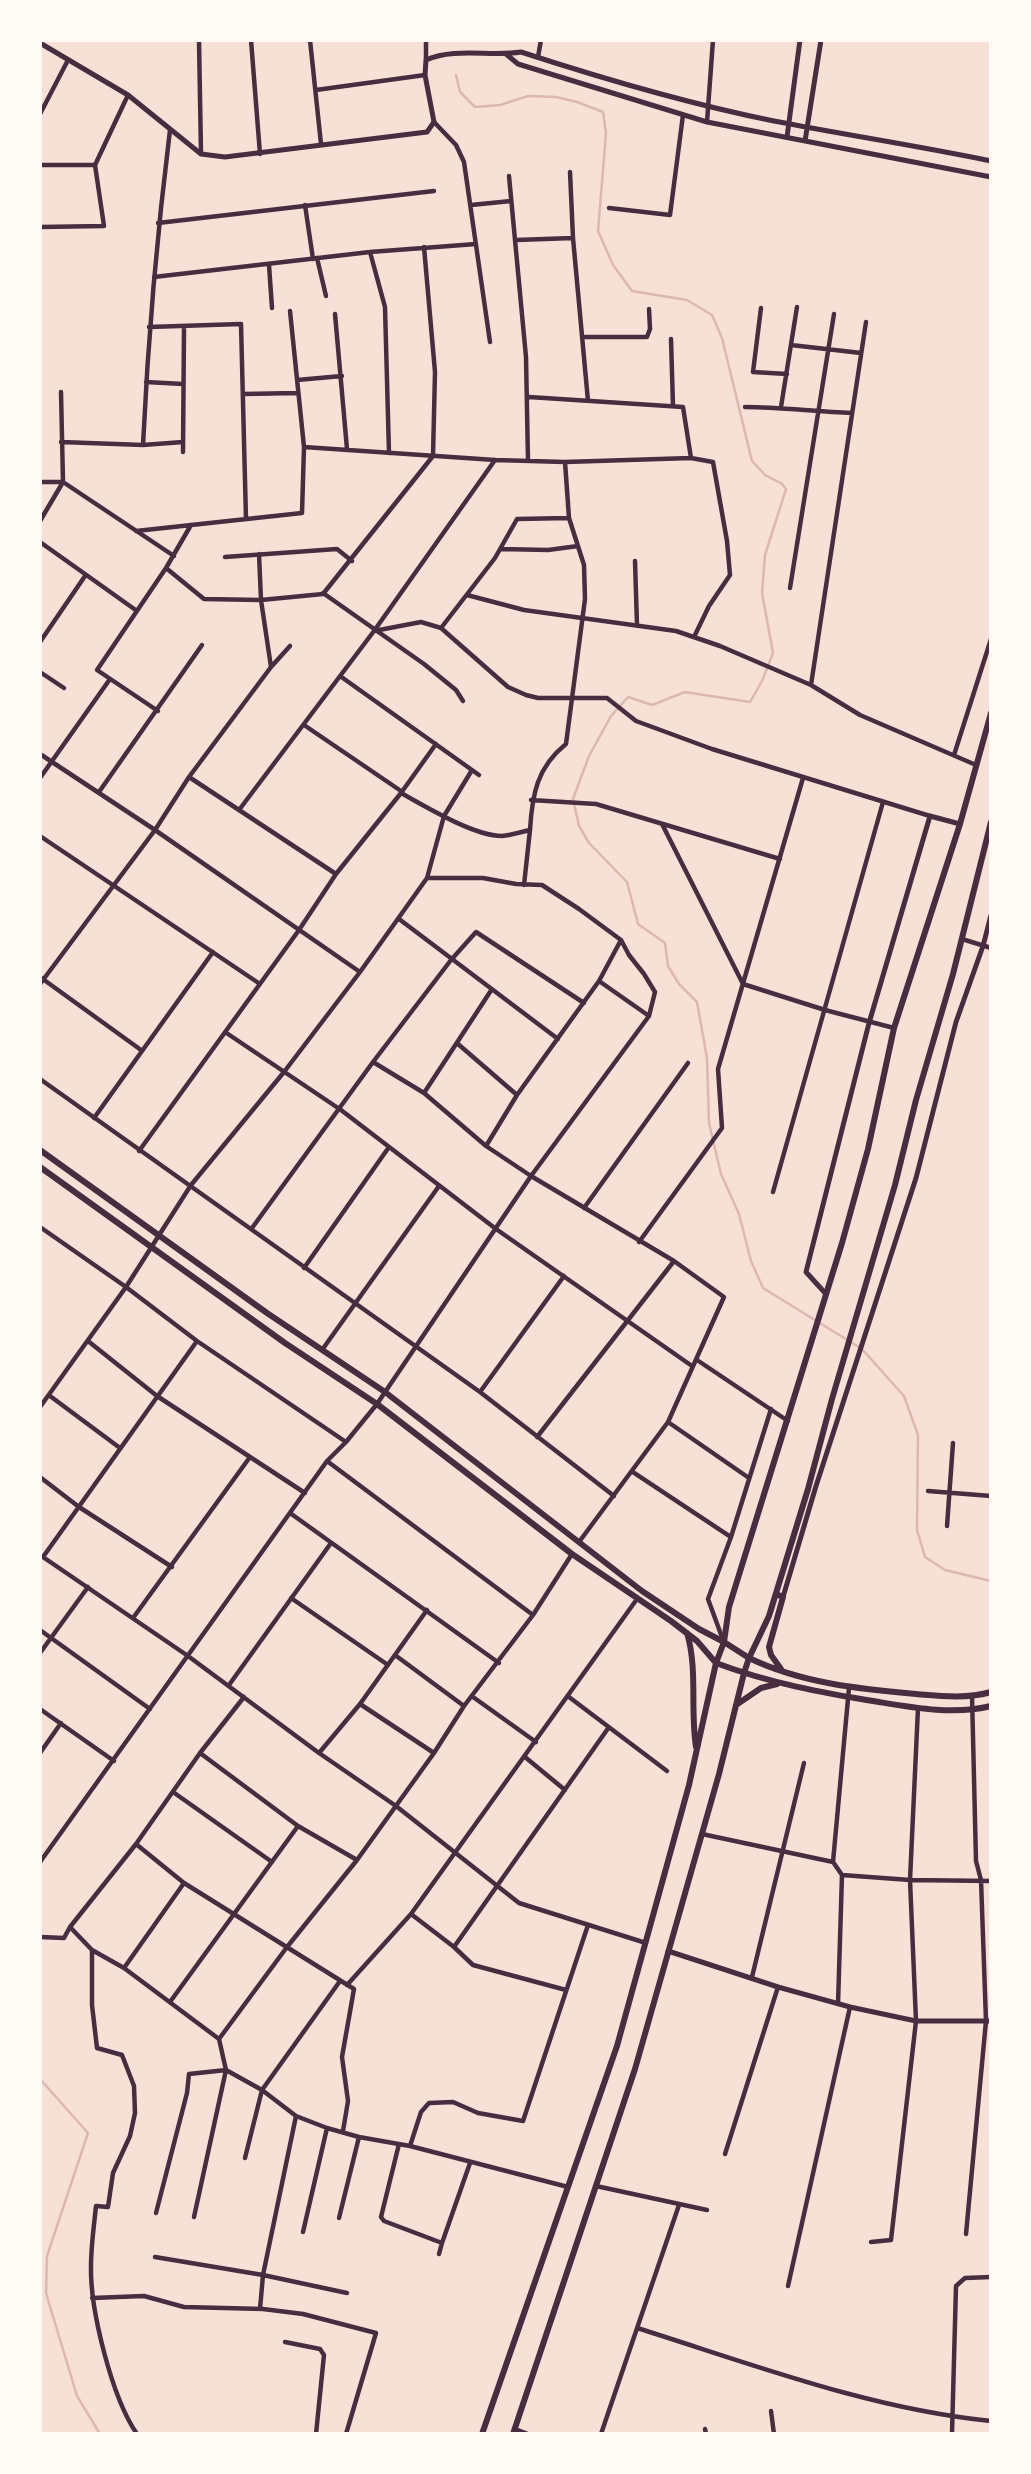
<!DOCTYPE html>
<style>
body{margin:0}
#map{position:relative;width:1031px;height:2474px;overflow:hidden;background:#f7e1d7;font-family:"DejaVu Sans",sans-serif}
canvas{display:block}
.frame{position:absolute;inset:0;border:42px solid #fffaf5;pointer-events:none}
</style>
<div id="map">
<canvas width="1031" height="2474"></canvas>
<div class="frame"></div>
</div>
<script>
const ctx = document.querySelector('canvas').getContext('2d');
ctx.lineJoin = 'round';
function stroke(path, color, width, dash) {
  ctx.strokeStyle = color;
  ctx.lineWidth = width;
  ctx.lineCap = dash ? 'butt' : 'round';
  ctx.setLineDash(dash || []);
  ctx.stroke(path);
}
stroke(new Path2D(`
 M456 75 460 92 475 107 500 105 528 96 556 97 577 102 603 112 606 133 598 231 613 265 632 291 687 300 712 315 722 338 752 461 765 475 782 484 786 489 765 555 762 593 773 653 762 681 750 702 685 692 652 705 628 697 611 716 589 756 573 799 579 826 589 843 627 882 638 924 665 943 668 966 679 984 697 1002 707 1058 709 1123 721 1174 739 1214 751 1261 763 1288 862 1349 904 1396 918 1435 917 1530 925 1557 945 1570 991 1581
 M40 2079 88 2133 47 2256 46 2293 77 2396 100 2434`), '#dcb8b0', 2.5);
stroke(new Path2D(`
 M199 40 201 154
 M251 40 260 154
 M310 40 321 144
 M426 40V60
 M538 57 541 40
 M316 90 425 75
 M40 114 68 60
 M434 122 456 145 464 162 490 342
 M707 122 713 40
 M40 165H95
 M570 172 573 238 588 401
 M509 176 526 357 528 461
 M305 205 313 259
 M471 205 511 201
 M609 208 670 215 683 115
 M158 223 434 191
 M40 227 104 226 95 165 128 95
 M516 240 573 238
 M370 252 385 307 389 453
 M317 258 326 296
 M269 265 272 308
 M154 277 370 252 476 244
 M761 308 753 372 787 374
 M335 314 347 449
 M149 327 241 324 246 519
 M582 337H647L650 329 649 309
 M671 339 673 406
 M791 345 861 353
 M297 380 342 376
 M146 382 183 384
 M243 394 298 393
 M529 397 683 407 691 458 713 462 727 541 730 575 709 606 694 637
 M745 407C781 407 816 412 852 413
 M781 407 797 307
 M61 442 143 445C148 339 157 234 170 130
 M143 445 183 442
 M304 447 495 460 565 462 691 458
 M183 452 184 327
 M40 482H63L174 556
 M40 521 63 482 61 392
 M136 531 302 513 304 447 290 311
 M40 542 137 611
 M501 549 548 550 578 546
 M225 557 337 549 352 561
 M635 561 637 625
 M166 568 204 599 261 600 323 594 433 456 435 372 424 247
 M790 588 834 314
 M323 593 424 664 456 690 463 701
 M467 595 524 610 676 631 720 646 811 685 860 715 976 765
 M441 628 495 558 517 519 569 518
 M374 631 421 622 441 628 508 687 526 695 538 698H607L636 721 712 749 930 816
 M40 642 85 576
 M271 667 290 646
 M40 672 64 688
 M340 676 479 775
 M811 685 866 322
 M158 711 97 670 166 568 191 525
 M304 725 401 791
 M40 754 155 830 360 972
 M954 755 991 639
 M189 777 336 874
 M40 778 110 679
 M99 792 202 645
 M401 793C426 807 474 836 502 836 511 835 521 832 530 830 532 795 537 767 566 744L585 599 584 565 569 518 565 462
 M531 800 596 804 780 859
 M239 810 374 631 495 460
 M662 824 743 984 825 1010 894 1028
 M40 836 260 984
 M524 885 530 830
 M399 919 558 1039
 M962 939 991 948
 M40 977 141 1050
 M599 981 649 1016
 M40 984 155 830 189 777 271 667 261 600 259 554
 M225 1032 341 1110 496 1229 692 1366
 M458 1044 517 1095
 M373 1062 424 1093 486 1146 531 1176 674 1261 724 1297 668 1422 579 1542
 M40 1079 480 1392 614 1496
 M424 1093 492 989
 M94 1118 213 952
 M486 1146 517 1095 599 981 621 940
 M139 1151 299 930 336 874 401 793 436 744
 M773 1192 883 802
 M584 1208 688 1063
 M40 1227 126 1287 197 1341 346 1442
 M252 1228 373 1062 451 960 476 932 584 1003
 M639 1242 722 1128 718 1069 803 778
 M304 1268 389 1147
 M88 1341 157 1396 305 1493
 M322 1350 439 1186
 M697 1360 788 1421
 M480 1392 564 1276
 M50 1396 120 1448
 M40 1407 126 1287 191 1185 284 1072 360 972 427 878 444 816 472 770
 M668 1422 749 1478
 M537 1437 674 1261
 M327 1461 533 1615
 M633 1472 731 1537
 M40 1477 79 1507 172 1567
 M928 1491 991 1496
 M290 1513 499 1663
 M947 1526 953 1443
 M40 1555 188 1656 319 1753 396 1806 519 1903 646 1943
 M43 1557 197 1341
 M291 1598 388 1665
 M133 1618 250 1457
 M40 1630 150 1709
 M723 1640 708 1599 731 1537 771 1409
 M40 1653 88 1587
 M395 1655 464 1706
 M229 1685 331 1543
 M473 1697 536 1742
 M569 1697 667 1771
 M360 1704 434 1753
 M40 1709 114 1761
 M40 1753 61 1723
 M200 1753 298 1826 357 1860
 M319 1753 360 1704 427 1610
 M525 1757 565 1790
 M173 1792 272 1862
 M702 1834 833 1862 842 1875 910 1880 991 1881
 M136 1844 184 1883 354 1989 342 2057 348 2101 343 2131
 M40 1862 327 1461 346 1442 377 1404 531 1176 649 1016 655 992 644 974 629 955 621 940 579 909 542 885 516 884 483 878H427
 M833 1862 849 1688
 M411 1914 454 1947 473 1965 566 1990
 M70 1927 92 1950 124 1968 219 2039 226 2070 262 2090 296 2116 327 2128 359 2137 410 2146 568 2187
 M40 1937 64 1938 70 1927 136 1844 200 1753 244 1697
 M454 1947 609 1727
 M92 1950V2005L97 2048 122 2055 134 2086 135 2113 130 2136 113 2173 108 2207 96 2206C94 2226 91 2246 91 2266 90 2310 112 2398 137 2434
 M124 1968 184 1883
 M752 1977 804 1763
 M347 1985 411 1914 637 1599
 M170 2002 298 1826
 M838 2004 842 1875
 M219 2039 287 1947 357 1860 434 1753 464 1706 533 1615 572 1554
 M399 2144 381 2217 384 2221 442 2243 439 2254
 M410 2146 421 2112 429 2103 453 2102 478 2113 523 2121 588 1925
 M725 2154 778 1987
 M245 2158 262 2090 340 1981
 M596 2186 707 2210
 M156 2213 187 2093 189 2074 226 2070 194 2217
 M339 2218 359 2137
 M303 2232 327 2128
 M966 2234 986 2021 981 1880 976 1861 972 1695
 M871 2242 891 2240 916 2021 910 1880 918 1708
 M442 2243 470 2163
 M155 2257 263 2275 347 2293
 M788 2286 850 2007
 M92 2298 144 2296 184 2307 263 2309 303 2314 376 2333 346 2434
 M260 2309 263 2275 296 2116
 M637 2328C752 2364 870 2409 991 2421
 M285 2342 320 2349 324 2355 316 2434
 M771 2411 774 2434
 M515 2429 528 2434
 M705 2429 706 2434
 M601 2434 679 2205
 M952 2434 956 2286 965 2278 991 2277`), '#4a2c40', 4.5);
stroke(new Path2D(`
 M40 43 128 95 201 154 225 157 427 132 434 122 425 75 426 60C455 47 491 57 521 52 604 79 689 104 774 121 846 135 919 146 991 161
 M506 54 518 64 707 122 991 177
 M787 137 800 40
 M805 141 821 40
 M826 1294 806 1272 869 1023 930 816 960 824
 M783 1597 816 1486 916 1178 956 1022 983 946 991 915
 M668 1951 778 1987 850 2007 916 2021H991`), '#4a2c40', 5);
stroke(new Path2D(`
 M991 822 953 974 916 1100 895 1185 832 1399 808 1489 769 1616 749 1658C801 1683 859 1689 916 1694 940 1696 967 1699 991 1692
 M40 1150 267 1313 385 1392 642 1591 699 1629 724 1642 729 1607 842 1243 868 1149 894 1028 960 824 991 713
 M40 1167 285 1343 377 1404 572 1554 671 1621 697 1641 716 1663 689 1785 617 2046 482 2434
 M776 1594 783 1597 769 1647 771 1655 781 1669
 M687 1633C698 1670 690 1709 696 1747
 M736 1705 761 1688 777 1684
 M513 2434 635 2069 719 1774 744 1673 749 1658 724 1642 716 1663C769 1683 823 1693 879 1702 915 1708 955 1715 991 1706`), '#4a2c40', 6);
</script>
